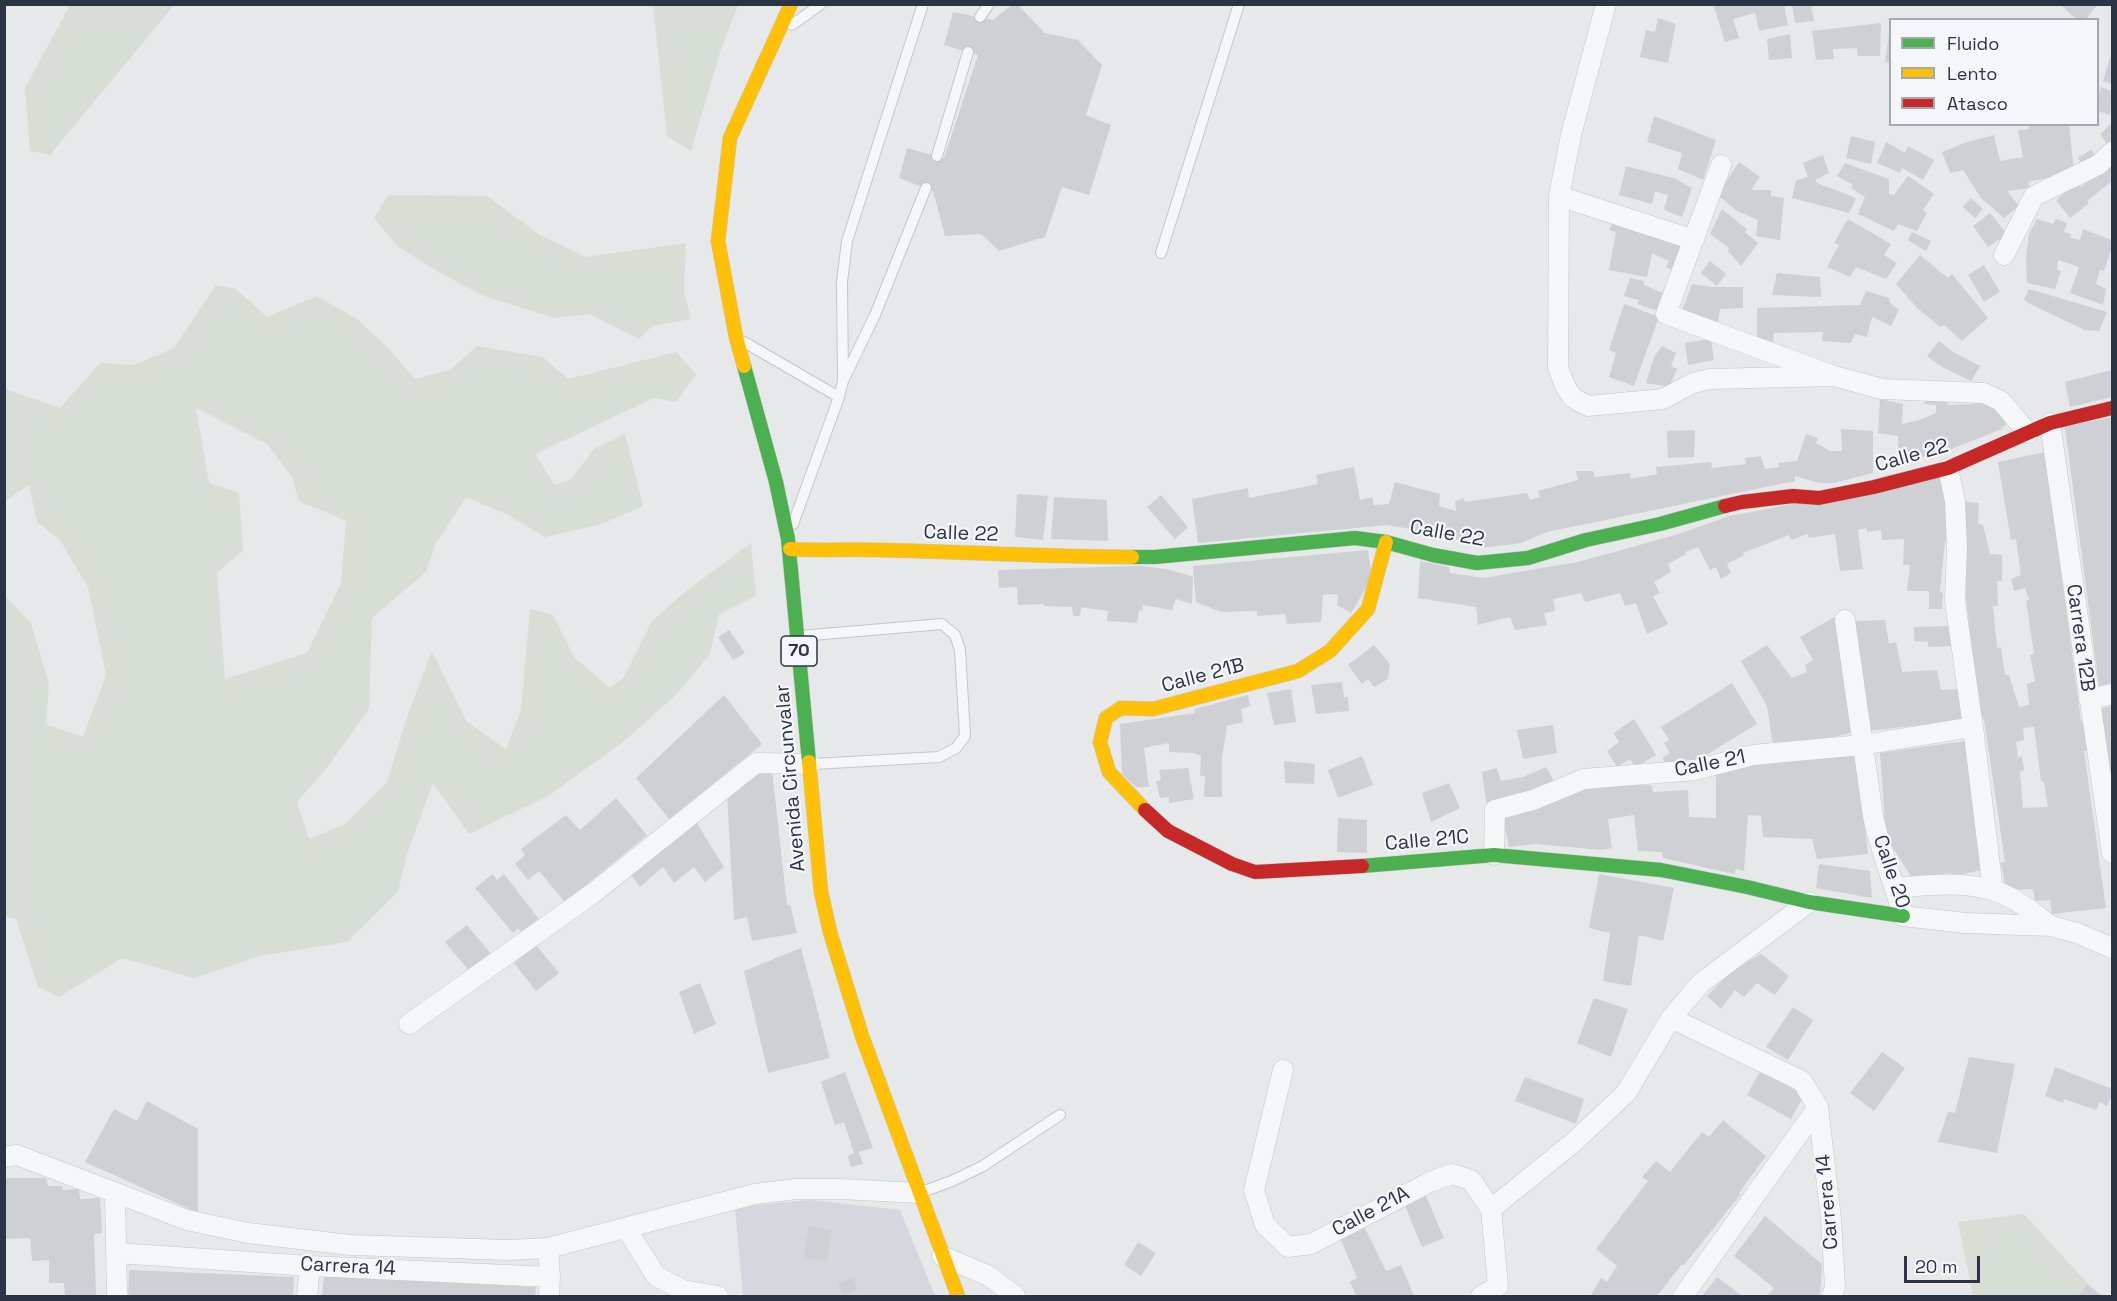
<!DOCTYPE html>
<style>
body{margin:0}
#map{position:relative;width:2117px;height:1301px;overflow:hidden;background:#e6e8ea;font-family:"Space Grotesk",sans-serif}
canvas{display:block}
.frame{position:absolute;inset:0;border:6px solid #2b3445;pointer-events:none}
.legend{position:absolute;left:1889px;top:18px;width:210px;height:108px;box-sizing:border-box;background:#f4f6f9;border:2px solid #a4a8b1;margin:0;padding:8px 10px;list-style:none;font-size:18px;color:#2b3445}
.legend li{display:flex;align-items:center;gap:12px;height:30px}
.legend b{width:30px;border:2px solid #a4a8b1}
.scale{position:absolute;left:1904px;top:1256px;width:76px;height:27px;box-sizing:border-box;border:3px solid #2b3445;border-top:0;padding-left:8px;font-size:18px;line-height:21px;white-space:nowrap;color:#2b3445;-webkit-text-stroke:4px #f4f6f9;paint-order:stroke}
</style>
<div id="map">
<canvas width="2117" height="1301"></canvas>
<div class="frame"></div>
<ul class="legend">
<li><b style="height:8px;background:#4caf50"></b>Fluido</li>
<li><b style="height:8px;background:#ffc107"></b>Lento</li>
<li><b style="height:8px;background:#c62828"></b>Atasco</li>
</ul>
<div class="scale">20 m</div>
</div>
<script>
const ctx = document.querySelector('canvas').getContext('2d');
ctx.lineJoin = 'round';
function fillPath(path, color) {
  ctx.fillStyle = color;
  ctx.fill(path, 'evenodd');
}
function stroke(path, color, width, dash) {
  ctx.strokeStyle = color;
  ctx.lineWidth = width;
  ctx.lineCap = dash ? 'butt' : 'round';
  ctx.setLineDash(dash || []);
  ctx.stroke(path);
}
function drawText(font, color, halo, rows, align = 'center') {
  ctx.font = font + ' "Space Grotesk",sans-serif';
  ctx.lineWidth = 4.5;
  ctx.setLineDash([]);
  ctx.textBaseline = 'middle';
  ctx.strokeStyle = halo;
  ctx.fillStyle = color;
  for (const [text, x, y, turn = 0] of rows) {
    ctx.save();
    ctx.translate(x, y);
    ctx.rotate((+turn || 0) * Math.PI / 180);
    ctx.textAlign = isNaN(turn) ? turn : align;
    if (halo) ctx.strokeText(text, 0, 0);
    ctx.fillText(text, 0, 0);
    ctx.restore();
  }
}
fillPath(new Path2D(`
 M810 1200 900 1210 935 1296H743L735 1207Z`), '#d4d7dd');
fillPath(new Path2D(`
 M70 5H174L50 155 30 151 25 88Z
 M653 5H738L720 52 691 151 667 136Z
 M388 195 487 196 540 235 586 257 686 243 684 291 691 319 652 326 639 339 589 314 554 318 484 296 440 273 397 246 374 218Z
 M216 285 236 289 267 317 317 296 357 319 388 348 415 379 450 370 477 346 543 357 568 379 676 352 696 374 676 402 654 398 535 454 555 485 571 479 594 449 625 434 643 506 602 524 545 537 508 515 466 497 435 545 426 572 372 618 369 709 326 769 297 802 309 839 345 824 387 782 407 717 432 651 466 721 506 749 521 710 530 609 553 615 574 657 610 688 624 677 652 621 685 592 751 543 756 596 719 614 710 654 677 694 623 742 548 796 469 834 433 783 406 857 398 892 347 942 259 956 194 978 122 958 59 997 38 987 16 919 5 916V596L31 623 49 684 46 724 83 737 106 675 88 587 60 540 37 522 29 485 5 501V389L60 408 100 363 134 365 174 348ZM196 408 267 444 292 477 299 501 346 521 341 583 307 653 225 679 217 572 243 551 239 493 209 483Z
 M2024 1214 2088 1284 2077 1296H1973L1958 1222Z`), '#d6ded6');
fillPath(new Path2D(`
 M1013 4H1017L1045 33 1078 40 1102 65 1086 115 1111 125 1089 195 1062 187 1045 237 999 251 981 234 945 236 933 191 899 178 907 148 944 158 978 55 944 45 953 12 993 20Z
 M1713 4H1784L1788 25 1759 31 1755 13 1733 19 1739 38 1725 42Z
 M1792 4H1811L1814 21 1795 23Z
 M2060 4H2098L2085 20H2077Z
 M1658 18 1676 24 1668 63 1640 57 1646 30 1655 32Z
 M1881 23 1880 56H1858L1857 48 1833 49 1834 59 1816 60 1812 31Z
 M1790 34 1792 58 1769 60 1767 39Z
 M1889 35H1890V63L1885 62Z
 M2110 57H2112V84L2103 81Z
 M2101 87 2112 91 2110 115 2098 111V98Z
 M1654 116 1716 140 1703 180 1678 169 1682 153 1647 142Z
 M2112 123V142L2108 145 2100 134Z
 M2028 124H2069L2074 172H2060L2061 175 2028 182 2030 188 2007 191 2019 206 2004 218 1981 198 1963 170 1950 173 1942 152 1970 141 1994 135 2000 161 2023 157 2018 130 2029 129Z
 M1851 136 1875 142 1871 164 1846 158Z
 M1886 142 1905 153 1908 146 1934 160 1923 180 1902 168 1900 173 1877 163Z
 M2091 150 2100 161 2086 170 2078 158Z
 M1823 155 1829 173 1815 180 1817 183 1856 198 1849 213 1792 198 1796 180 1808 177 1803 163Z
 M1739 162 1760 177 1751 190H1771V196L1784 198 1780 240 1756 236 1758 220 1737 211 1717 195Z
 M1845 163 1889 179V194L1894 195 1908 176 1934 194 1923 210 1927 213 1917 231 1898 224 1894 231 1858 214 1865 197 1851 188 1853 185 1837 176Z
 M1626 166 1674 178 1692 188 1682 217 1664 210 1668 195 1655 191 1652 204 1619 195Z
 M2112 166V181L2087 201 2089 203 2070 218 2056 200 2076 184 2080 187Z
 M1971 198 1983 209 1975 218 1963 207Z
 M1722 209 1747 229 1745 232 1758 243 1741 266 1728 251 1729 248 1710 234Z
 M1990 213 2007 234 1988 247 1973 226Z
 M1616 218 1678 241 1683 249 1675 272 1666 267 1669 261 1652 253 1647 277 1609 270 1616 232 1609 230Z
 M1848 219 1891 244 1884 255 1897 263 1886 279 1856 267 1850 277 1827 267 1839 245 1834 243Z
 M2037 219 2053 224 2056 219 2067 223 2064 232 2071 234 2070 238 2080 240 2083 229 2112 240V247L2104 271 2100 270 2096 284 2106 289 2103 305 2070 293 2079 267 2058 260 2057 270 2061 271 2055 289 2027 283 2026 258 2029 233Z
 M1912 232 1931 241 1926 251 1908 240Z
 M1920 255 1948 278 1952 274 1988 318 1962 341 1944 325 1940 327 1917 308 1896 284Z
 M1710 261 1726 274 1717 286 1701 273Z
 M1984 265 2000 292 1984 302 1968 275Z
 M1777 273 1820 277 1821 297 1772 295Z
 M1630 278 1644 281V285L1667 295 1662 312 1637 304 1639 300 1624 296Z
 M1692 284 1712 287H1743V308L1720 309 1717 330 1680 316Z
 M2029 289 2107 312 2099 331 2085 330 2032 305 2024 300Z
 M1866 291 1890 298 1889 302 1899 310 1891 326 1872 317 1867 337 1855 334 1851 343 1822 341 1823 332 1774 333 1773 346 1757 345V308L1860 305Z
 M1624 304 1659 317 1634 386 1609 377 1616 353 1609 350Z
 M1711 339 1714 360 1688 365 1685 343Z
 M1939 341 1953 352 1980 366 1971 381 1942 367 1927 356Z
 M1662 346 1676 353 1671 366 1677 369 1669 387 1646 383 1654 357Z
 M2112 370V397L2070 407 2065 382Z
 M1945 398 1948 405 1974 404 1975 400 1998 404 2006 425 2002 427V429L1929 458 1928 456 1914 458V463H1898V436L1878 433 1880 399 1903 404 1902 424 1922 419 1936 413V405L1924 404 1926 399Z
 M2112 417V683L2099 686 2065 427Z
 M1841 429 1873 431V473L1834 483H1820L1795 476V481L1547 532 1521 543 1482 548 1481 542 1462 544 1460 540 1432 536 1433 533 1387 525 1198 543 1192 499 1248 488 1249 498 1318 484 1316 475 1354 467 1360 500 1372 497 1374 505 1389 504 1395 482 1440 494 1439 506 1456 511 1455 501 1464 498 1465 502 1527 493 1530 500 1540 497 1538 491 1578 480 1576 471H1593L1595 477 1630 473 1631 479 1657 474 1656 467 1711 462 1712 468 1746 464 1745 458 1761 456 1765 469 1779 467 1778 463 1797 461 1806 434 1818 438 1816 443 1830 451H1842Z
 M1695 430 1694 457 1668 458 1667 431Z
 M2045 452 2081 721H2084L2088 751H2084L2106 908 2052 914 2050 900 2035 901 2033 889 2006 890 2001 863 2005 862 1984 719 1980 720 1961 555 1959 501 1979 503 1978 524 1983 525 1990 554 2002 555V581H1997L1998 606H1993L1997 648 2001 647 2005 675H2009L2019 707 2029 705 2027 684 2035 681 2030 655 2034 654 2026 601 2029 600 2025 588 2014 591 2011 579 2021 575 2016 539 2011 540 1998 462ZM2034 727 2041 781 2044 782 2048 807 2023 808 2020 772 2024 770 2022 756 2018 758 2016 742 2024 740 2023 728Z
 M1943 476 1952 540 1945 541 1940 592 1943 593 1942 609H1929V591H1907L1910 565H1903L1904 539 1882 540 1881 530 1867 532V528L1858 530 1863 569 1840 571 1835 534 1809 538 1807 534 1792 540 1789 535 1743 553 1744 555 1727 564 1731 573 1721 579 1716 567 1710 570 1698 547 1685 552 1686 554 1668 564 1671 572 1654 582 1660 593 1653 596 1668 624 1647 634 1636 603 1625 606 1620 593 1585 602 1581 593 1553 599 1555 611 1544 613 1547 625 1515 630 1510 617 1478 625 1476 607 1418 598 1420 561 1449 567 1450 573 1483 578 1578 562 1679 534 1729 516Z
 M1017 494 1048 496 1043 540 1015 537Z
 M1161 495 1188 527 1175 539 1147 507Z
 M1054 497 1107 500 1108 541 1051 539Z
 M1368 550 1372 578 1351 613 1337 605 1338 594 1323 595 1321 622 1287 624 1285 614 1257 616V611L1221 612 1196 602 1193 566Z
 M1140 566 1167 569 1193 577 1192 604 1176 599 1172 610 1143 605 1142 611 1139 610 1137 623 1107 621 1108 611 1081 607 1080 616H1073L1072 607 1044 606V604L1018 605 1017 587 999 588 998 570Z
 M1836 616 1853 732 1821 741 1773 746 1767 706 1741 661 1767 645 1792 678 1807 672 1805 665 1813 660 1800 637Z
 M1885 620 1889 644 1896 642 1902 672 1937 670 1941 690 1959 689 1964 720 1868 731 1855 621Z
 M1952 626 1953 646 1928 647V642L1914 641V627Z
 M729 630 745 653 733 660 718 637Z
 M1374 645 1390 664 1388 679 1374 687 1368 679 1362 684 1348 665Z
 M1342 682 1344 697H1348L1349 711 1316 714 1311 685Z
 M1732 683 1757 724 1693 763 1690 760 1681 767 1668 768 1662 758 1670 753 1664 743 1669 740 1661 727Z
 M1291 689 1296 722 1274 725 1267 693Z
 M724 695 762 744 669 819 636 778Z
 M1248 695 1250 706 1241 709 1243 722 1227 726 1222 758V797H1204L1205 776H1200L1201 756 1194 753 1169 752V743L1144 748 1149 787H1136L1122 774 1120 724 1195 713 1194 709Z
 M2112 706V789L2099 709Z
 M1634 719 1656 755 1636 767 1630 759 1617 767 1607 751 1619 742 1614 733Z
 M1553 725 1557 753 1523 759 1517 730Z
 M1965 741 1974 817 1982 870 1953 876 1951 873 1912 878 1886 837 1880 753Z
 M1856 753 1868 854 1817 859 1812 839 1763 837 1761 816 1748 815 1744 871 1736 869 1734 874 1663 858 1662 852 1638 851 1634 815 1608 819 1612 848 1602 850 1536 844 1509 847 1502 816 1586 784H1633L1652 786 1653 792 1688 790 1689 817 1716 818V773L1736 766Z
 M1362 756 1373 785 1338 798 1328 770Z
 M1284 761 1315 764 1314 784 1285 783Z
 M1546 767 1556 785 1487 806 1482 772 1497 768 1501 781 1523 777Z
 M1188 768 1194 799 1169 803V797L1160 798 1156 781 1161 780 1159 770Z
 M772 770 787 905 790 904 797 933 752 941 747 917 734 920 727 793 745 776Z
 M1449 783 1460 808 1431 822 1422 793Z
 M616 798 647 835 565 902 539 871 528 880 515 864 525 855 521 849 566 815 580 830Z
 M1338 818 1367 820V853L1337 852Z
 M696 822 724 867 705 882 694 867 674 883 663 867 640 887 629 872Z
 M1819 864 1870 871 1872 898 1816 888Z
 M493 874 497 880 504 874 539 919 521 933 518 928 513 933 475 888Z
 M1599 874 1674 888 1663 941 1639 935 1631 986 1603 981 1610 933 1589 928Z
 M467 925 491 954 470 972 445 942Z
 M536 945 559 973 536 991 514 963Z
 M801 948 830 1058 768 1073 744 971Z
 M1761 954 1789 976 1775 995 1757 983 1744 997 1735 990 1721 1009 1707 996 1734 969Z
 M700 983 716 1024 694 1034 679 992Z
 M1594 998 1628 1009 1611 1057 1577 1043Z
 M1793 1007 1813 1020 1788 1060 1766 1047Z
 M1882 1052 1905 1068 1874 1111 1850 1093Z
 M1969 1057 2015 1064 1997 1153 1938 1142 1948 1112 1955 1113Z
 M2055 1067 2112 1089V1096L2107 1106 2100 1102 2096 1110 2064 1099 2063 1103 2045 1096Z
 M1760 1071 1804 1095 1791 1119 1747 1095Z
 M845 1072 873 1148 859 1152 863 1164 851 1167 848 1156 854 1153 844 1122 835 1125 821 1082Z
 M1525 1077 1584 1099 1576 1124 1515 1101Z
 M147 1101 198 1129V1213L85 1162 114 1109 137 1121Z
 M1723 1120 1766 1156 1739 1193 1741 1194 1684 1265 1682 1264 1657 1296H1593L1591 1295 1601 1278 1607 1282 1617 1266 1596 1249 1648 1181 1642 1177 1656 1161 1670 1172 1702 1132 1709 1137Z
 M4 1178H46L48 1186H62L63 1190 79 1189 80 1199 100 1198 102 1233 94 1234 96 1296H65L64 1283H49V1260L32 1261 30 1238 4 1239Z
 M1425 1194 1444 1238 1422 1247 1404 1203Z
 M1765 1216 1822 1264 1820 1296H1767L1774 1288 1734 1256Z
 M1362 1222 1386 1271 1401 1265 1414 1296H1356L1350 1282 1357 1278 1338 1233Z
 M809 1226 832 1231 827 1262 804 1257Z
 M1138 1242 1156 1253 1141 1276 1124 1265Z
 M129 1270 294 1277 293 1296H128Z
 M324 1276 536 1287 535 1296H322Z
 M1717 1277 1742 1296H1702Z
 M853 1278 857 1290 843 1296 838 1283Z
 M2088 1284 2102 1296H2077Z`), '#ced0d3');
const lane = new Path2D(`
 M980 17 989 4
 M792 25 821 4
 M937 156 968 52
 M1161 253 1239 4
 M744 342 839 397
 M843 381 842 282 847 241 923 4
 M793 524 839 397 843 381 875 315 926 188
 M800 636 942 624 955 635 960 650 965 736 956 748 939 757 813 764
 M922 1192 952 1181 983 1166 1060 1115`);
const street = new Path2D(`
 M1606 4 1571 135 1559 196 1558 367 1565 386 1573 398 1588 406 1663 399 1693 383 1710 379 1834 376
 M1721 165 1666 314 1834 376 1882 389 1984 393 2001 401 2028 433
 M1559 196 1694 240
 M2004 255 2034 196 2098 165 2112 152
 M2050 423 2112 853
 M1948 468 1955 501 1957 548 1955 601 1973 727 1993 890
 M1845 620 1873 816C1880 850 1894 882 1903 916L1965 923 2051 926 2077 933 2112 948
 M2089 699 2112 694
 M1494 855 1495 810 1533 800 1584 779 1695 770 1753 755 1862 745 1973 727
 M1895 888C1928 885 1960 881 1992 890 2014 896 2033 913 2051 926
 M1671 1018 1802 1081 1818 1107 1831 1219 1835 1287 1832 1296
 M409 1024 592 894 756 763 810 764
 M1283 1070 1254 1190 1265 1225 1288 1247 1311 1244 1430 1182 1452 1174 1471 1180 1491 1209 1498 1286 1481 1296
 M4 1157 17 1155 187 1220 248 1233 350 1245 508 1250 548 1248 755 1194 796 1189H840L919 1193
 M115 1193 117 1296
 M1491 1209 1575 1141 1626 1093 1671 1018 1701 983 1809 902
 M626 1228 656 1276 683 1290 718 1296
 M117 1253 310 1266 550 1277 548 1248
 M942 1256 989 1276 1015 1296
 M307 1296 310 1266
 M549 1296 550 1277
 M1683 1296 1818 1107`);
const fast = new Path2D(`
 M744 366 776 482 788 539 809 762
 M1132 557H1155L1355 538 1386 542 1433 555 1477 563 1528 558 1586 540 1660 524 1725 506
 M1362 866 1494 855 1661 870 1747 887 1809 902 1903 916`);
const slow = new Path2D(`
 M744 366 736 337 718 241 730 138 791 4
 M790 549C821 551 851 549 881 550 965 552 1048 557 1132 557
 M809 762 821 892 830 932 862 1036 958 1296
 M1145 810 1109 772 1100 742 1106 718 1121 708 1153 709 1298 671 1330 651 1368 609 1386 542`);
const jam = new Path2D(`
 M1725 506 1742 502 1793 496 1819 498 1874 487 1948 468 2050 423 2112 408
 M1145 810 1168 831 1232 864 1255 872 1362 866`);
stroke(lane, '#c4c6c8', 12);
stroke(street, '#c4c6c8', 21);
stroke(fast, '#c4c6c8', 15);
stroke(slow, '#c4c6c8', 15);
stroke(jam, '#c4c6c8', 15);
stroke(lane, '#f5f6f7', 10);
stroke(street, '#f5f6f7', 20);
stroke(fast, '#4caf50', 14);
stroke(slow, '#ffc107', 14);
stroke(jam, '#c62828', 14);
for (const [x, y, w] of [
 [799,651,36]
]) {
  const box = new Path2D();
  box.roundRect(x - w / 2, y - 15, w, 30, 4.5);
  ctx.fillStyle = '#f4f6f9';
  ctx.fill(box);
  stroke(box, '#2b3445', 1.5);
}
drawText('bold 18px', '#2b3445', null, [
 ["70",799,651]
]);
drawText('20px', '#2b3445', '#f4f6f9', [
 ["Calle 22",1912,456,-16],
 ["Calle 22",961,534,2],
 ["Calle 22",1447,534,10],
 ["Carrera 12B",2080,638,82],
 ["Calle 21B",1203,676,-15],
 ["Calle 21",1710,764,-11],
 ["Avenida Circunvalar",791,778,-95],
 ["Calle 21C",1427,841,-5],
 ["Calle 20",1891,872,71],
 ["Carrera 14",1828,1202,-95],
 ["Calle 21A",1371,1212,-28],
 ["Carrera 14",348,1267,3]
]);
</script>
